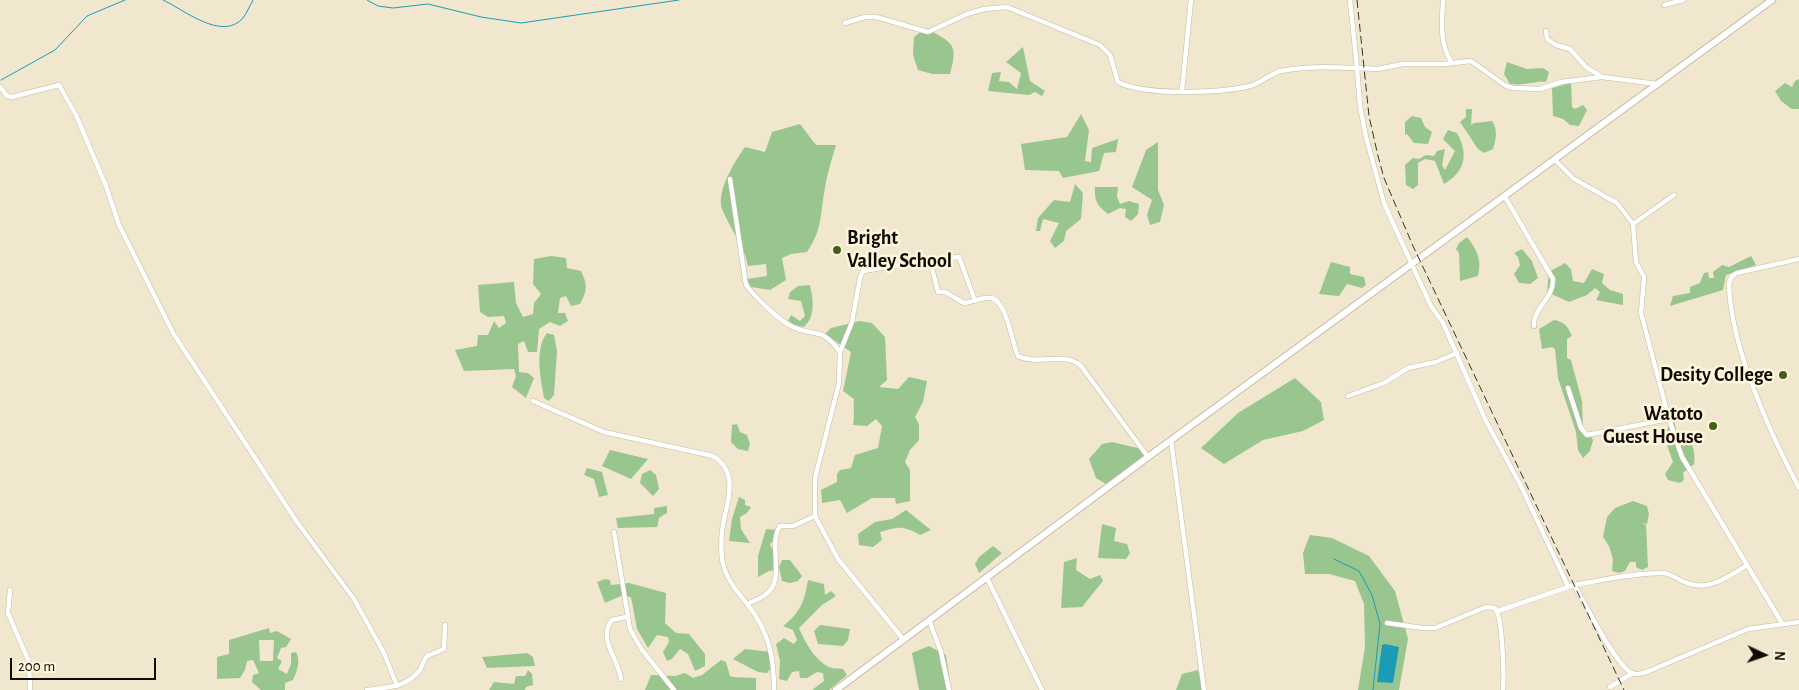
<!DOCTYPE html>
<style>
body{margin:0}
#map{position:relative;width:1799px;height:690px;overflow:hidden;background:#f1e7cf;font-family:"Alegreya Sans",sans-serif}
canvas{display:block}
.north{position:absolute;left:1739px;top:630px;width:50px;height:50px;-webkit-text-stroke:4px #fff5dc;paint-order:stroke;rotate:93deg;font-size:14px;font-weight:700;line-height:20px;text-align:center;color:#0f0c05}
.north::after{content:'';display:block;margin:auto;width:18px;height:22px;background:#0f0c05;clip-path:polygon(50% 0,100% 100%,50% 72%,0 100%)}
.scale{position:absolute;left:10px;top:658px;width:146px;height:22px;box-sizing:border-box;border:2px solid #0f0c05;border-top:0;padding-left:6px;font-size:15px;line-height:18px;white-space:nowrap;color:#0f0c05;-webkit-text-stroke:4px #fff5dc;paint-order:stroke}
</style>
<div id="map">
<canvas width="1799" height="690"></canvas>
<div class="north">N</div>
<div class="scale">200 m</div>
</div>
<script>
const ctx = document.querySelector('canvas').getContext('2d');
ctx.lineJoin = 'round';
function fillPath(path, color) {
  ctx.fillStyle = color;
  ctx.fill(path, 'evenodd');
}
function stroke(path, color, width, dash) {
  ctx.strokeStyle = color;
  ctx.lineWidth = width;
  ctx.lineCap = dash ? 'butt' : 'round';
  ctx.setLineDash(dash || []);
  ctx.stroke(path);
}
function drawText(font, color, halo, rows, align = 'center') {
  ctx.font = font + ' "Alegreya Sans",sans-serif';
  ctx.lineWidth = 5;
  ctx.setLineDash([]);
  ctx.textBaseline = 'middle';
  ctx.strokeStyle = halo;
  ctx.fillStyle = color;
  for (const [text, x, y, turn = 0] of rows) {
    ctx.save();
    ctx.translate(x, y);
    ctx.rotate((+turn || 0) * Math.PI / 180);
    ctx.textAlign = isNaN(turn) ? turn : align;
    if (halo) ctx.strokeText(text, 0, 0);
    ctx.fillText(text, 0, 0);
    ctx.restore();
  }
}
fillPath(new Path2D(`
 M926 28C952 43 959 43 950 74H932L918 70 913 55 914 37Z
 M1023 47 1030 81 1045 91 1042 96 1035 92 1029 95 988 91 992 73 1001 72 999 81 1009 82 1017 89 1021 73 1006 62Z
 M1507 62 1527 69 1543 68 1549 72 1546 82C1532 81 1526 86 1510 84L1504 74Z
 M1799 79V109H1792L1781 101 1775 91 1785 83 1792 87 1795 81Z
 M1571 83 1572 107 1575 109 1583 105 1587 110 1579 126 1570 125 1563 119 1553 116 1552 88Z
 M1466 109H1472L1471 125 1474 123 1492 121C1498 129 1496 140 1493 149L1484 153 1478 149 1460 122 1466 117Z
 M1081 114 1089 130 1085 161 1091 162 1092 148 1118 139 1116 152 1104 153 1099 171 1063 178 1059 171 1025 170 1021 144 1067 137Z
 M1412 116 1421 118 1425 127 1432 132 1428 144 1414 143 1407 134 1405 135V122Z
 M800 124 816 145H836C832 159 827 174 825 188 820 213 823 229 807 252L791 254 782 258 786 280 770 290 751 287 747 279 767 276 766 264 748 266C744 245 730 229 722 209 716 191 735 161 745 147L765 152 772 132Z
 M1448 130 1457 133C1469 154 1465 172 1444 184L1435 161 1425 159 1418 163V185L1413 189 1406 185 1405 165 1413 158 1419 159 1426 155 1434 156 1437 151 1445 149 1442 165 1445 170 1455 151 1443 139Z
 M1158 142V190L1164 205 1160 222 1150 225 1147 215 1152 200 1132 187 1146 150Z
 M1075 184 1083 193 1081 219 1066 231 1064 241 1055 248 1050 241 1059 223 1043 219 1040 231H1036L1038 218 1054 200 1070 202Z
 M1095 187H1118L1117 197 1120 204 1129 201 1139 204 1138 214 1131 221 1125 217 1126 209 1120 208 1108 214C1097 206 1094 200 1095 187Z
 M1467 237C1477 249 1482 260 1478 276L1460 281 1459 253 1456 249 1459 243Z
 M1522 249 1532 261 1538 278 1530 284 1519 283 1514 274 1520 265 1518 257 1514 253Z
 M551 256 566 258 567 268 581 271C588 285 587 291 580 304L571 306 566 296 560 298 558 313H565L568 321 560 326 550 322 539 329 537 352H528L524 341 518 344 519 372 528 373 534 378 526 398 512 387 516 376 514 369 464 371 455 350 477 346 478 335H488L494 321 499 328 506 323 504 316 488 317 480 312 478 285 514 282 516 303 523 317 533 314 534 303 541 294 533 284 534 259Z
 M1751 256 1756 265 1726 275 1723 290 1670 306 1673 296 1690 293V287L1700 283 1704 273 1708 272 1709 278H1714L1713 272 1722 265 1729 267Z
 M1331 262 1350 267V274L1364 277 1366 285 1362 288 1347 284 1339 296 1319 294Z
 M1565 263 1571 269 1573 281 1584 283 1592 269 1604 274 1602 283 1610 290 1623 294V305L1596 300 1600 292 1595 288 1587 295 1569 302 1547 292 1549 272Z
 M810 285C813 299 816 316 804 327L795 325 788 321 791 315 800 321 805 316 801 301 788 299 790 292 798 286Z
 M1554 320C1564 322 1568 326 1572 336L1567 339V358L1571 360 1582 401 1583 430 1590 434 1593 440 1590 451 1583 458 1578 450 1576 432 1558 378 1555 349 1552 347 1542 349 1539 329Z
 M860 321 872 323 885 337 887 380 879 387 898 389 909 377 927 381 923 402 915 417 919 424V440L910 450 905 462 910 470V501L896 504 895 498H872L847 513 840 500 822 503 821 490 837 482V474L840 470 851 468 855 455 878 448 882 426 876 419 867 426 853 425C855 415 853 408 854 399L843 391 851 352 825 334 831 328Z
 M547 333 554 335 557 351 554 395 549 401 544 398C541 379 534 350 547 333Z
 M1295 378 1321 402 1324 420 1303 431 1263 440 1224 464 1201 448 1238 413Z
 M1674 419 1676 431C1690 441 1696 444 1694 464L1683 473 1684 480 1680 483 1668 480 1665 474 1673 462C1667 443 1660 436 1674 419Z
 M737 424 740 432 747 435 750 444 748 451 738 449 731 442 732 425Z
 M1112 442 1142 449 1145 461 1123 481 1106 484 1096 478 1089 459 1102 444Z
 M610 450 648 459 631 479 602 466Z
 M587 468 602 472 608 495 599 497 594 479 584 475Z
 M650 470 656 475 659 489 653 496 640 483 642 474Z
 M739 497 745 500V505L751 507 747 513 740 517 741 529 750 543 729 541 732 519Z
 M1633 501 1647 506 1649 514 1647 524 1642 523 1646 525 1648 567 1642 570 1636 567V562H1630L1625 571 1619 573 1612 571 1613 559 1609 546 1603 537 1607 517 1615 508Z
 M667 506V513L659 518 657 527 618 528 616 518 654 514V508Z
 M906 510 931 530 920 535C901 525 900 527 880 532L882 540 873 547 859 545 858 534 875 522 892 519Z
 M1102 524 1116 528 1114 541 1127 544 1130 553 1126 559 1098 558Z
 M766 529 777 530 775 539 770 544 772 549 777 550V570L769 571 758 577V556Z
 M1310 535 1332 538 1369 556 1395 591 1408 639 1399 690H1358L1365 647 1364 604 1355 581 1329 574H1305L1303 553Z
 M993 546 1002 553 979 573 975 564 979 557Z
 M1077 558 1076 570 1090 579 1100 575 1103 581 1082 607 1061 608 1064 562Z
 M782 560H790L802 576 798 581 790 583 782 581 779 567Z
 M605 579 610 580 611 585 629 583 666 593 665 623 676 633 689 634 705 654V666L695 671 688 654 680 649 672 659 667 661 663 652 669 642 668 637 657 635 648 648 637 629 631 597 621 596 605 603 597 582Z
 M808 580 824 584 825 595 831 591 836 596 822 605 799 628C805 642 816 663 832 668 835 669 839 668 843 669L847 675 829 690H812L824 681 823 673 817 672 807 678H800L799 671 792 672 787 681 779 679 780 661 776 644 784 638 794 644 797 640 793 630 783 626C801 612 804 602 808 580Z
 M820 625 850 629 848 640 843 646 818 644 814 631Z
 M269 628 270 633 277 631 291 639 286 647 281 648 277 658 282 661 278 669 287 674 291 664V653L296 652C301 661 297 671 293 680L285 683V690H261L252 682 253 675 259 673 253 660 247 661 245 670 240 678 217 679V657L229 654V640ZM259 640H274L273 661H260Z
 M929 646 946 655 951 690H919L912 653Z
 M745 649 770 652 775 664 767 673 758 672 733 659Z
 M527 653 533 657 535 666 487 668 482 657Z
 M721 660 726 662 730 676 733 677 756 678V690H645L651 675 675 676 685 673 693 678 702 675Z
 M528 670 532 674 533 685 526 687 525 690H489L494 682 514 684 516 676H525Z
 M1198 670 1203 690H1176L1182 674Z`), '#99c68f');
fillPath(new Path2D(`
 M1385 644 1399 647 1393 683 1377 682 1382 645Z`), '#1c9cb4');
stroke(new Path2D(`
 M163 0C183 9 222 42 243 18 247 13 250 5 253 0
 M367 0 378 6 393 8 428 4 481 17 521 23 679 0
 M1 80 55 50 87 16 125 0
 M1334 559 1359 571 1372 595 1380 624 1373 690`), '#1c9cb4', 1);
const street = new Path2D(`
 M1350 0 1357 68 1378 69 1403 64H1444L1471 61 1506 86 1513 88 1540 89 1561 82 1602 77
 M1443 0C1442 24 1439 43 1452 63
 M1664 5 1683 0
 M845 23 865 17H876L928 32 967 14 984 9 1007 7 1100 45 1110 55 1118 82C1144 96 1221 93 1250 86 1261 83 1269 74 1281 71 1306 66 1332 67 1357 68L1360 106 1366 137 1384 203 1392 221 1431 306 1443 323 1486 421 1521 486 1568 586
 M1546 31 1547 39 1556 45 1570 49 1586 67 1602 77 1657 84
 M0 87 7 96 12 97 59 85 76 115 106 186 119 225 173 333 297 522 354 599 384 653 397 686
 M1182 90 1191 0
 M1555 160 1574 179 1617 203 1633 224 1636 262 1644 277 1641 313 1669 419 1682 457 1782 623
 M730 179 746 285C756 298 778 320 793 327 816 338 820 325 840 352L839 383 815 478V516L838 559 903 639
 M1505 197 1553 279C1554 298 1533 308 1534 326
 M1633 224 1674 195
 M1799 259 1737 273 1732 276 1729 283C1730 346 1770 433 1799 488
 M930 260 959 257 975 301
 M840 352 852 322 860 278 863 271 930 260 938 292H945L964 303C972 302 984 296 992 298 1007 303 1012 343 1018 356 1038 366 1064 351 1081 366L1148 457
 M1568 388 1581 428 1587 435 1669 419
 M1348 396 1384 383 1408 368 1436 362 1457 353
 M533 401 604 432 713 456C739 472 728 500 723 524 721 535 721 548 722 559 725 578 736 590 748 605 769 632 774 657 774 690
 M1171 440 1204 690
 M614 532 630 629 642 650 674 690
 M987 578 1042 690
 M1574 585C1603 580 1633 573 1662 573 1671 573 1678 580 1687 583 1707 592 1730 576 1747 565
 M10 590 8 613 29 662 30 690
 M747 604C753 601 760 599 765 595 787 580 767 545 780 526H793L815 516
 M1498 611 1574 585C1587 606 1612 659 1630 672 1636 676 1643 673 1649 671L1748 629 1799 622
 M929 620 941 652 949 690
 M1387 623 1423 628H1435L1486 607 1495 608C1503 619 1504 675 1503 690
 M621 679C619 660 597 638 612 620L626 617
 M1610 687 1633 673
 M367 690C388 687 406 688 420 670 423 665 423 660 427 656L444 649 445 625`);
const secondary = new Path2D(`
 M836 690 1148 457 1772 0`);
stroke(street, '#c4baa3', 5.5);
stroke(secondary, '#c4baa3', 8);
stroke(street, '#fff', 4.5);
stroke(secondary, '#fff', 6);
stroke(new Path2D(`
 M1357 0 1369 116 1378 156 1384 178 1413 246 1624 690`), '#373329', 1, [8, 4]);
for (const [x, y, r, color] of [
 [837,250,5,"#406117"],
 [1783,375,5,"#406117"],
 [1713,426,5,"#406117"]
]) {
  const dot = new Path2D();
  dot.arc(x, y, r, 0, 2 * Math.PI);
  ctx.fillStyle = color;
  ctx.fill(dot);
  stroke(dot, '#fff5dc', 2);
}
drawText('bold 20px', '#0f0c05', '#fff5dc', [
 ["Bright",847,238,"left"],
 ["Valley School",847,261,"left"],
 ["Desity College",1773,375],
 ["Watoto",1703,414],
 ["Guest House",1703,437]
], 'right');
</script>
